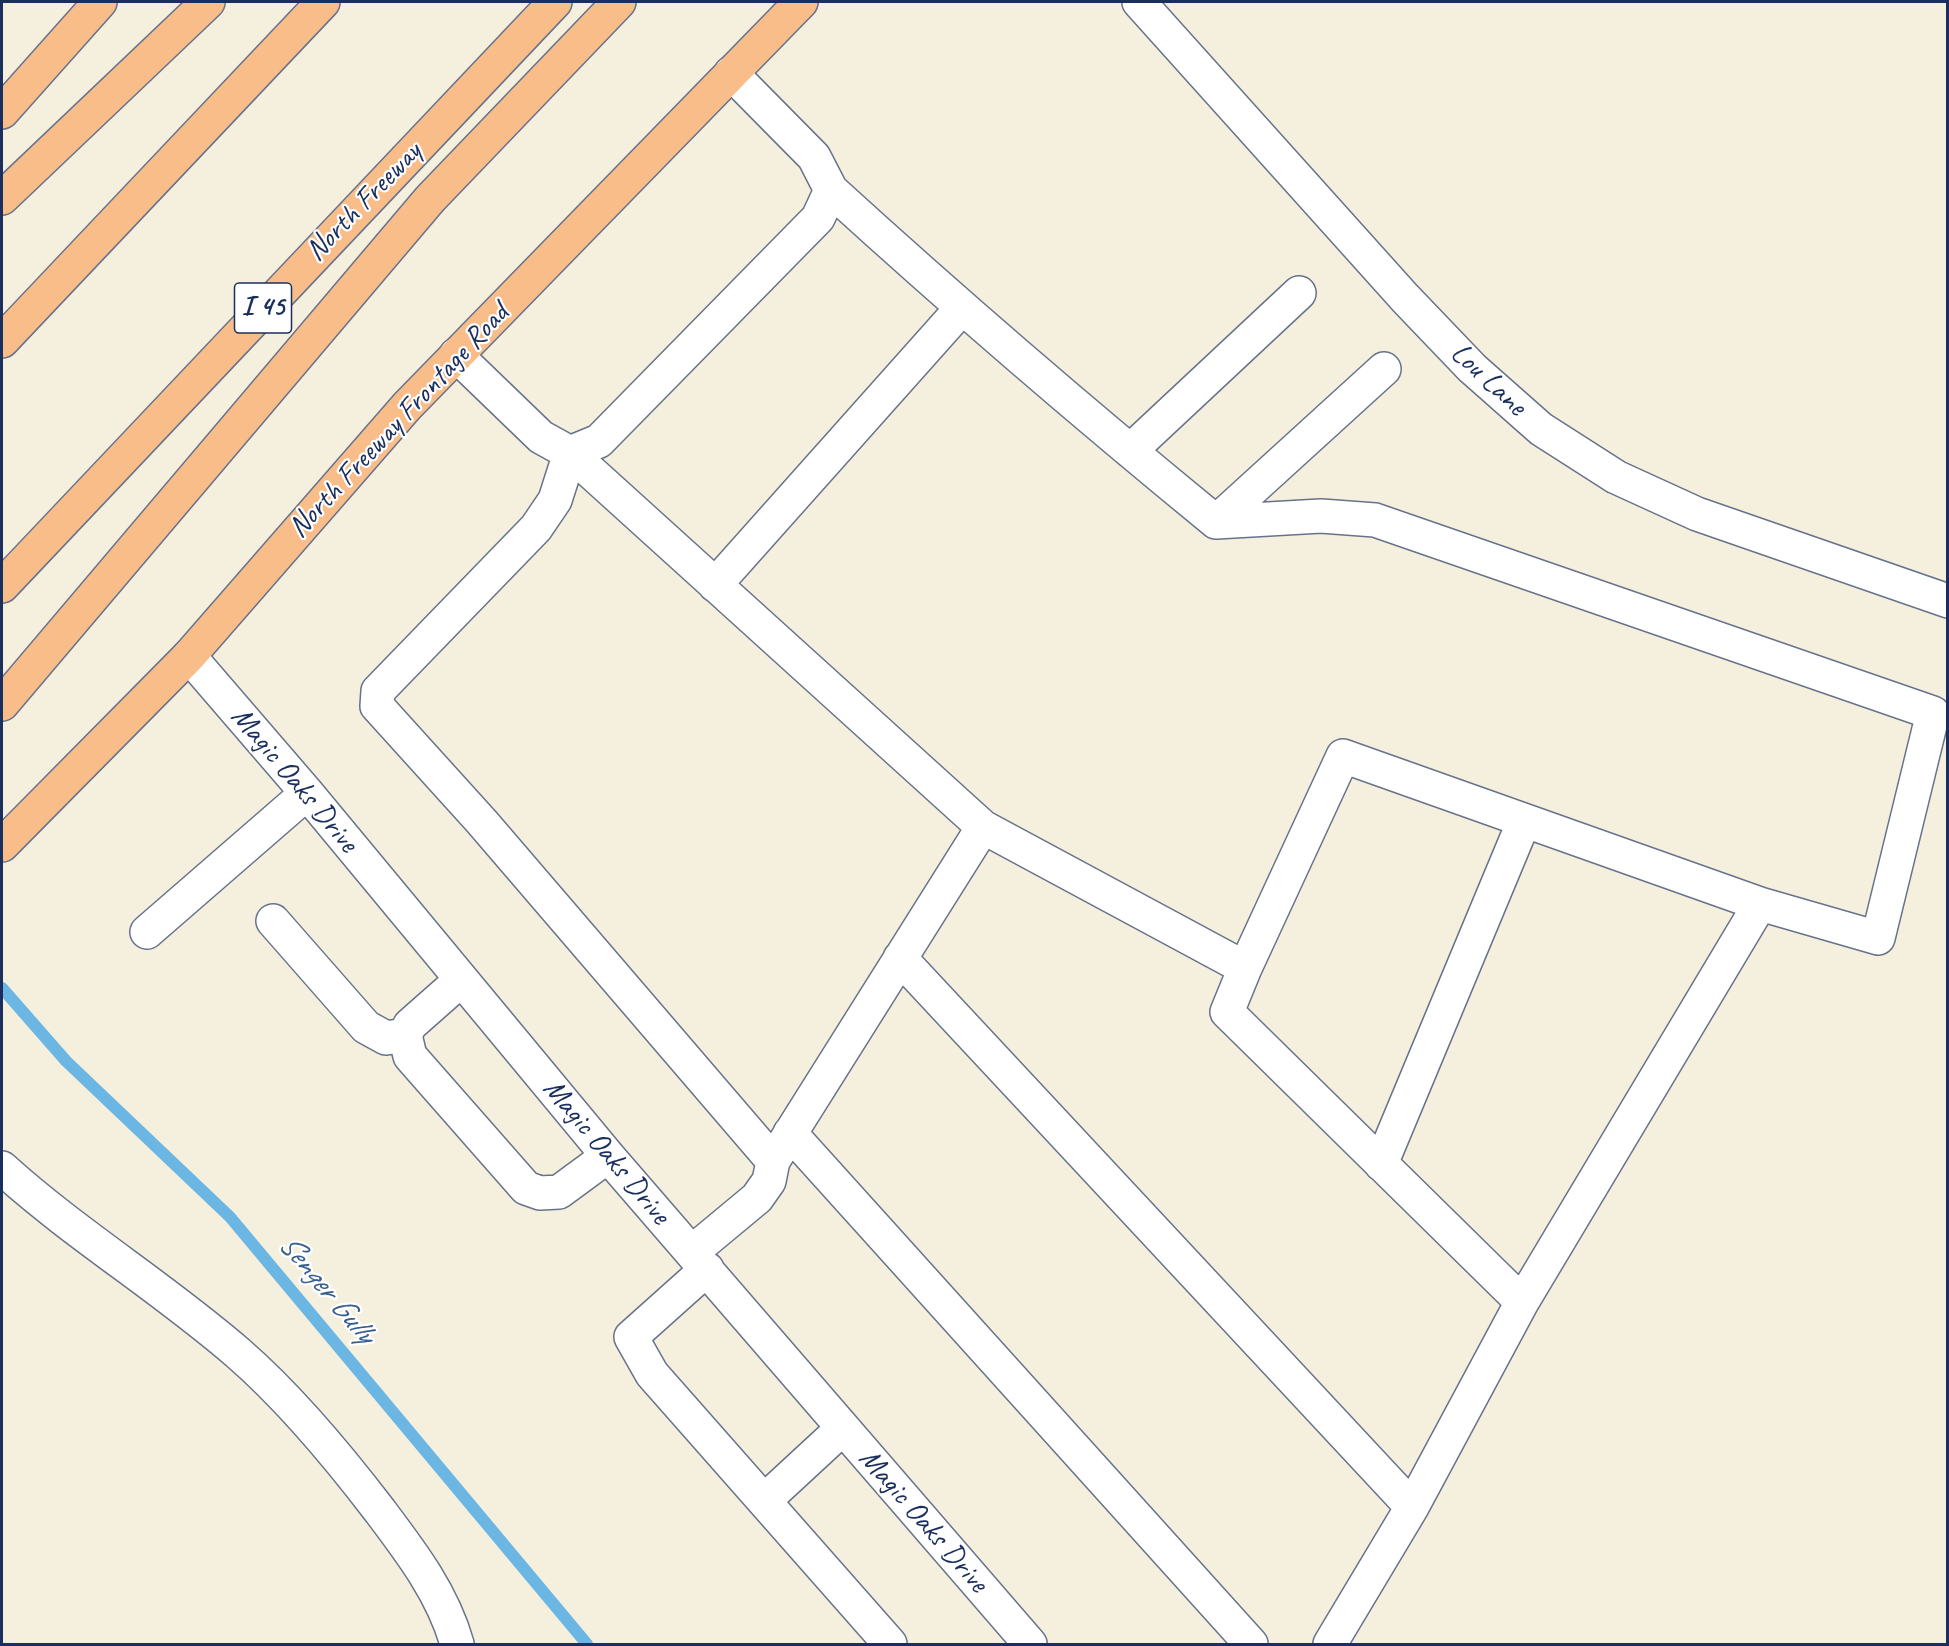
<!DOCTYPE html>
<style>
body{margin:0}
#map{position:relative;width:1949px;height:1646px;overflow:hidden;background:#f5efde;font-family:Caveat,sans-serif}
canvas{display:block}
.frame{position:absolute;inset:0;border:3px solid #1b2f5e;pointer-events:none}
</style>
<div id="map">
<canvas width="1949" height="1646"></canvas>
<div class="frame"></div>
</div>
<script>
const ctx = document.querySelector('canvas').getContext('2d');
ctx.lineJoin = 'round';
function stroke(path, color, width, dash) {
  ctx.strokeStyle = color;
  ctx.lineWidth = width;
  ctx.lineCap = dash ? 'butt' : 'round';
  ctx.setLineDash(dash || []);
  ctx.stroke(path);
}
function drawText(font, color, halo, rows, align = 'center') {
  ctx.font = font + ' Caveat,sans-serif';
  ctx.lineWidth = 4.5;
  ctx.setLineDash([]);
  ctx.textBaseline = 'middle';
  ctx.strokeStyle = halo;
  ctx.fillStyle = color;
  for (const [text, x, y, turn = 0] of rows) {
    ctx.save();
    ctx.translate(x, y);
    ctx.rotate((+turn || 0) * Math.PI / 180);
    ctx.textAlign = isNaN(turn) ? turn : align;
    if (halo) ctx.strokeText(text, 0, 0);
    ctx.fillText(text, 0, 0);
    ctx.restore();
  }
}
stroke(new Path2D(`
 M2 988 66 1061 230 1217 587 1644`), '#6cb6e4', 12);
const minor = new Path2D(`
 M1139 2 1405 298 1472 368 1541 429 1616 477 1697 514 1948 601
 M831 190C956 304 1084 414 1216 522L1321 516 1375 520 1933 713 1878 938 1760 904
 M456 355 541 437 570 453 599 441 818 218 831 190 814 157 731 73
 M1130 451 1299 293
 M1216 522 1384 369
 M715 585 961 309
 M189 656 307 793 608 1156 1030 1644
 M983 827 1245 968 1343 756 1760 904 1522 1302 1412 1507 1330 1644
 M273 921 366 1027 386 1038 405 1035
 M147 932 307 793
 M900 958 1412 1507
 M1245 968 1227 1012 1522 1302
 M461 980 410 1025 405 1035 410 1056 526 1188 540 1193 559 1192 608 1156
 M790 1133 1251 1644
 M1381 1164 1524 821
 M2 1168C76 1235 162 1287 238 1353 291 1399 338 1456 380 1511 411 1552 443 1594 457 1644
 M692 1252 757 1198 769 1181 773 1161 482 822 377 706 378 691 536 528 555 500 570 453 983 827 773 1161
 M707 1269 631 1337 652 1374 890 1644
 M764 1501 843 1428`);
const major = new Path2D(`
 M2 112 100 2
 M2 845 189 656 407 406 801 2`);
const highway = new Path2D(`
 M2 198 208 2
 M2 341 323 2
 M2 586 555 2
 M2 704 430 199 619 2`);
stroke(minor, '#67728b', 36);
stroke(major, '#67728b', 36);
stroke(highway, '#67728b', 36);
stroke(minor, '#fff', 33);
stroke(major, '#f8bd89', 33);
stroke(highway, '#f8bd89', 33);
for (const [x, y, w] of [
 [263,308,57]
]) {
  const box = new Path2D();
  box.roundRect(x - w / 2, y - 25, w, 50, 4.5);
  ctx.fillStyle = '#fff';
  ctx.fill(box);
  stroke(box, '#1b2f5e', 1.5);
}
drawText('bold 28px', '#1b2f5e', null, [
 ["I 45",263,308]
]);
drawText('30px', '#1b2f5e', '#fff', [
 ["North Freeway",364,202,-46],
 ["Lou Lane",1488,380,43],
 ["North Freeway Frontage Road",399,421,-47],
 ["Magic Oaks Drive",294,780,50],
 ["Magic Oaks Drive",606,1152,50],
 ["Magic Oaks Drive",923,1521,49]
]);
drawText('italic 32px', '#375e8d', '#fff', [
 ["Senger Gully",326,1289,50]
]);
</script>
